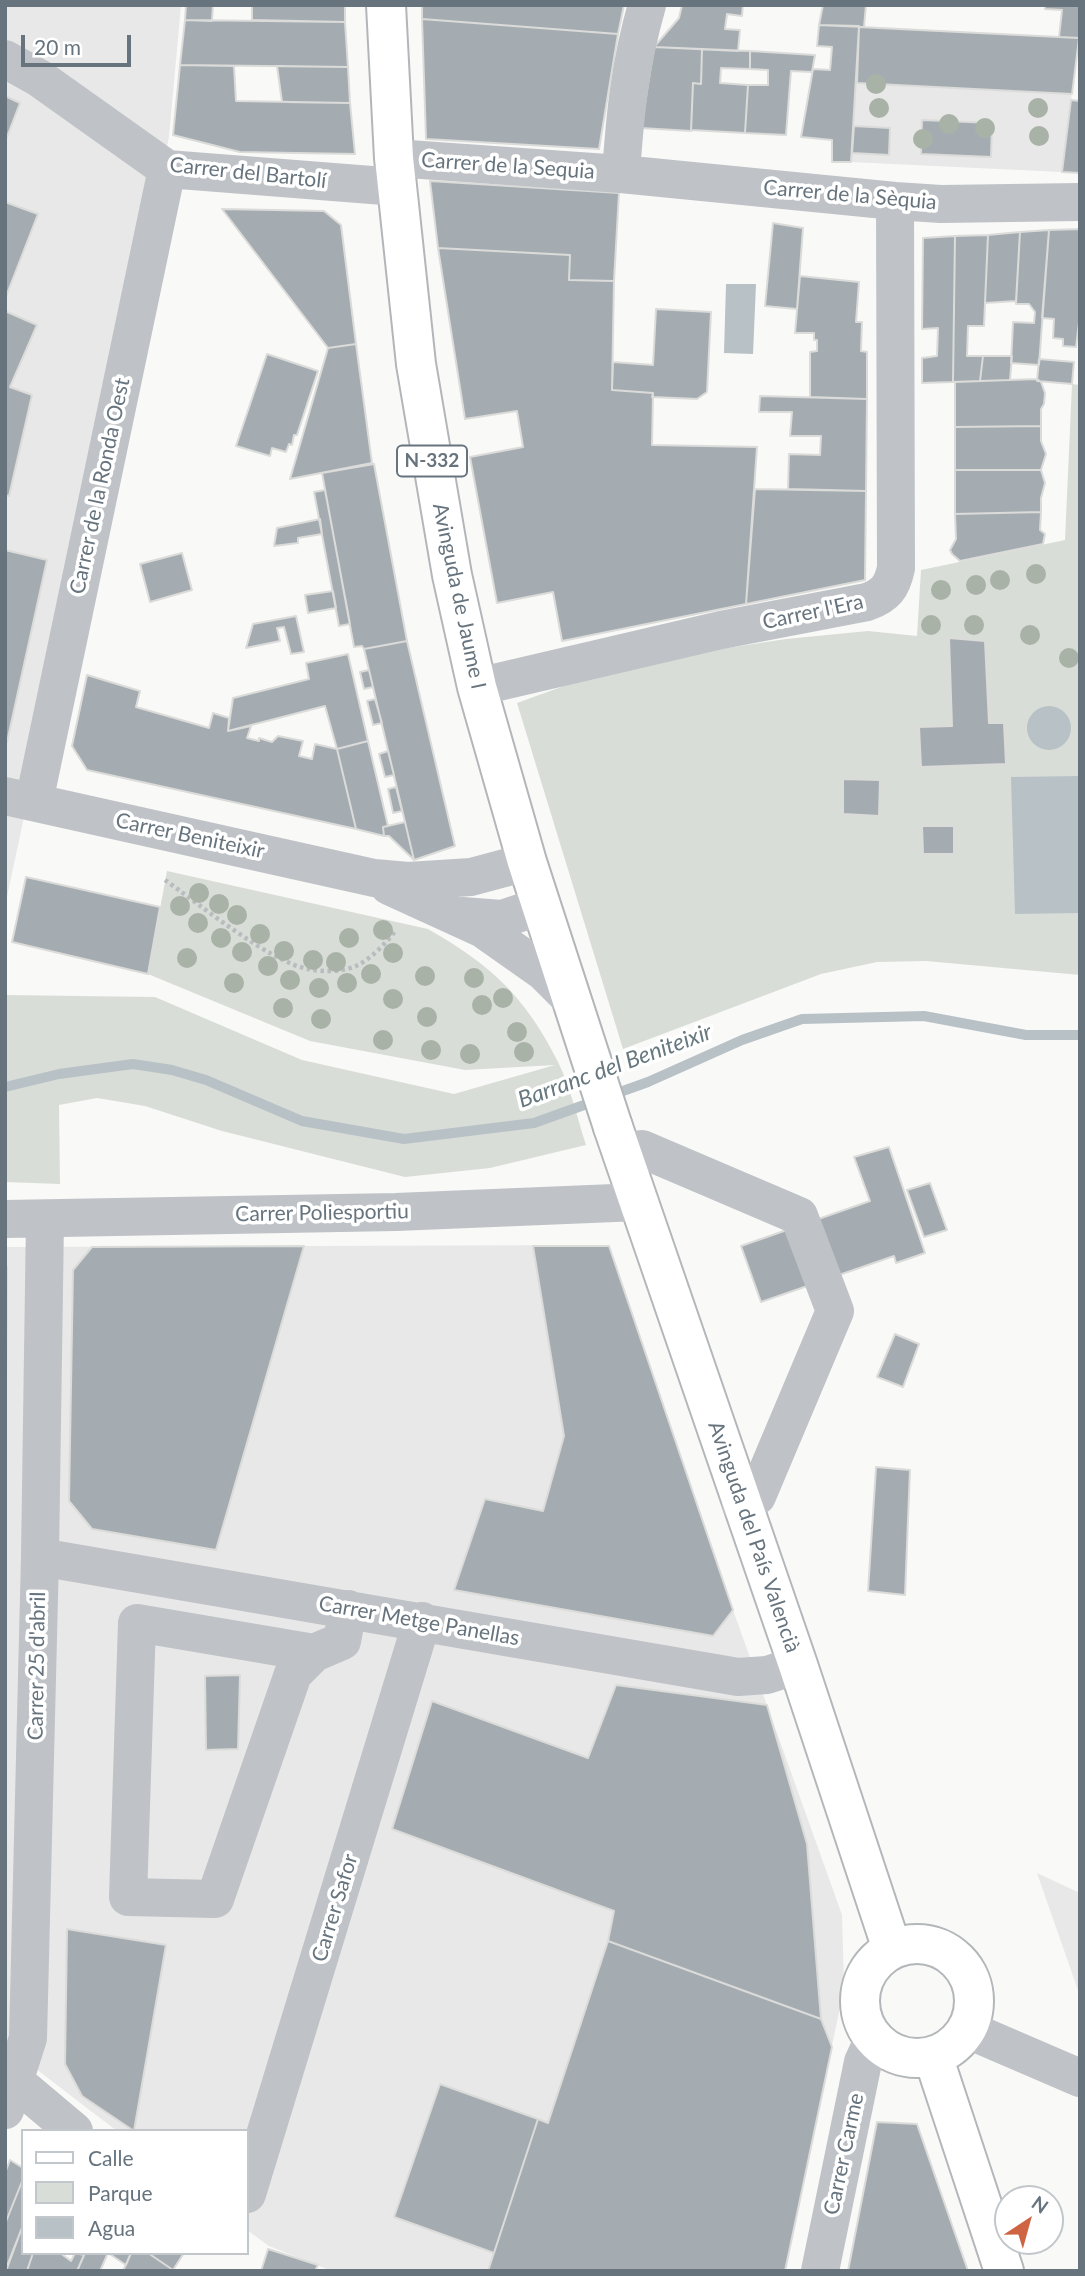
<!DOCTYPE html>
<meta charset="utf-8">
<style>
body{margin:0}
#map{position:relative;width:1085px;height:2276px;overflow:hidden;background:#f9f9f7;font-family:Lato,sans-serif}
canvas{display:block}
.frame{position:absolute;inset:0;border:7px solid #67747e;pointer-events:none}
.legend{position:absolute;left:21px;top:2129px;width:228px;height:126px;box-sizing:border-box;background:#fff;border:2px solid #c2c7cb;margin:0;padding:9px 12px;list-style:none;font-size:21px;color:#67747e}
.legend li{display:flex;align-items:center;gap:14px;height:35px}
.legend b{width:35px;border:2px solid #c2c7cb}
.north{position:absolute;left:994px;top:2185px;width:70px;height:70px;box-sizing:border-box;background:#fff;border:2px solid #c2c7cb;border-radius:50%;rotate:36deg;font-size:19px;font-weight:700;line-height:28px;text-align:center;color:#67747e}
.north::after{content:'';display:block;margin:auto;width:24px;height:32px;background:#ce6442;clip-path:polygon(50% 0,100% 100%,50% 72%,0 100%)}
.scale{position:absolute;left:21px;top:35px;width:110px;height:32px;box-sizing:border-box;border:4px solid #67747e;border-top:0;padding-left:9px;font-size:21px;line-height:24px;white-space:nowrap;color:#67747e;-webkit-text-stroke:5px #fff;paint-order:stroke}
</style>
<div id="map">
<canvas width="1085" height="2276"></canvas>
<div class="frame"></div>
<ul class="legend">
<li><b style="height:9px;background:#fff"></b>Calle</li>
<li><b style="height:19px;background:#d9ddd7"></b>Parque</li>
<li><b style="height:19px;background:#b8c1c6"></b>Agua</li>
</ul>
<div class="north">N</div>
<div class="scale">20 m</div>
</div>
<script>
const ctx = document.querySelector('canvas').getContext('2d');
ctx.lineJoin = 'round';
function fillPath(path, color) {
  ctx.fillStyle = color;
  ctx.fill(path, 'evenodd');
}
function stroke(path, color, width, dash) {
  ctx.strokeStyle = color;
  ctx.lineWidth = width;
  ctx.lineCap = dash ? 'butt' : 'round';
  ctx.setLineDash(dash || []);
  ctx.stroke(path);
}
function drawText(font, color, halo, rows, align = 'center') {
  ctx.font = font + ' Lato,sans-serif';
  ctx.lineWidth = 7;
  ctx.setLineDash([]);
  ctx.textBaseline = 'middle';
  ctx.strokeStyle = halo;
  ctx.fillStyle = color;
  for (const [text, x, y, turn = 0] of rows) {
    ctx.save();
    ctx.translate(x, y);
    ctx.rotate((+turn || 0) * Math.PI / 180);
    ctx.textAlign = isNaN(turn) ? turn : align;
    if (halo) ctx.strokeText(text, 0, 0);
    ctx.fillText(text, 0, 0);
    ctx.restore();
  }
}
fillPath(new Path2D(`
 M5 5H181L169 137 5 906Z
 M859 26 1079 38 1062 172 851 162Z
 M607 1245 733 1610 842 1915 844 1988 785 2271H332L269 2246 247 2230V2131H117L40 2072 5 2039V1247Z
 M1037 1873 1080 1893V1996Z`), '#e7e8e7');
fillPath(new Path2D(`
 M1072 384 1080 385V975L926 961 877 962 821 974 623 1049 517 703 597 674 707 651 786 639 868 631 917 636 921 570 1065 540Z
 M167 871 428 929C491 965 525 996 558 1062 571 1088 577 1118 586 1145L490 1168 405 1177 222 1131 145 1106 97 1098 59 1105 60 1184 5 1182V995L155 997 302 1060 454 1094 555 1065 465 1070 310 1041 148 974Z`), '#d9ddd7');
fillPath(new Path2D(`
 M726 284H756L753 354 724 353Z
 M1027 728a22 22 0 1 1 44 0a22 22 0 1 1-44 0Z
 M1080 776V913L1015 914 1011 777Z`), '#b8c1c6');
stroke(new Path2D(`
 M5 1087 59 1074 133 1064 172 1070 206 1080 302 1121 404 1139 534 1123 648 1082 742 1040 802 1019 924 1016 1026 1035H1080`), '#b8c1c6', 10);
const building = new Path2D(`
 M186 5H213L212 21 185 20Z
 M252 5H345V22L252 20Z
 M422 5H624L618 34 422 19Z
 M682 5H743L742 16 727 14 725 29 740 30 738 51 654 47 679 18Z
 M823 5H866L864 27 819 25Z
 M1045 5H1080L1079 38 1059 37 1062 10 1045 9Z
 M422 19 618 34 599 149 426 139Z
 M185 20 345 22 348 67 180 65Z
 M819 25 859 26 851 162H832V140L801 137 813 69 830 70 832 47 817 46Z
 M859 27 1079 38 1072 94 857 83Z
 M654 47 702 49 701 84 693 83 691 131 641 128Z
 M702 49 750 51V69L721 68 720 83 748 85 745 133 691 130 693 83 701 84Z
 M750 51 815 55 812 72 791 71 786 135 745 133 748 85H768V70L750 69Z
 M180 65 234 66 236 101 350 103 355 154 240 152 173 135Z
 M277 66 348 67 350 103 282 102Z
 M5 96 20 103 5 142Z
 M1071 100 1080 101V173L1062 172Z
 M922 120 992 123 991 157 921 154Z
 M854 126 890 128 889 155 852 153Z
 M430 181 619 193 614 281 569 280 570 255 438 248Z
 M5 202 38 214 5 299Z
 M222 209 324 211 341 225 356 344 328 348Z
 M773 223 803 228 797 309 765 306Z
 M1080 229V314L1076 347 1063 346V339L1053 338 1054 319 1042 318 1049 230Z
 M1049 230 1039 365 1011 363 1013 322 1034 323 1035 312 1029 304H1016L1020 232Z
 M1020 232 1016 301 985 303 988 235Z
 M988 235 984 326H968L967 356H983L980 381 953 382 955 236Z
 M955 236 953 382 922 383V358L937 356 938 328 922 329 923 238Z
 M438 248 570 255 569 280 614 281 612 390 653 393 652 445 757 447 746 604 562 641 553 592 497 603 470 457 523 447 517 411 465 419Z
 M800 276 859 282 856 322H862L861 351 867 352V399L810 397V352L817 351V340H814V333H795Z
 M656 309 711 312 707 392 697 399 652 397 653 393 612 390 613 362 653 365Z
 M5 311 37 325 10 387 32 395 9 496 5 495Z
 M356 344 372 463 290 479 328 348Z
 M267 354 318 371 297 435H294L292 445 289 444 286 452 272 448 270 456 236 446Z
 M983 356H1012L1010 380 980 381Z
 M1039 359 1074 362 1072 384 1037 381Z
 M1037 379 1041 382 1045 393 1044 404 1041 409V426L955 427V382Z
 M760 396 867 399 866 491 788 489 789 454 820 455 821 436H790L792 412H759Z
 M1041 426V441L1046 454 1041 470H955V427Z
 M374 464 407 641 364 649 362 646 354 647 322 473Z
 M955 470H1041L1045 483 1041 498V512L955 514Z
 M755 489 866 491 865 580 746 604Z
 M325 490 350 624 339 626 314 492Z
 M1041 512 1040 530 1045 534 1043 544 960 561 952 554 950 550 956 539 955 514Z
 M320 519 322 534 298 538V543L274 546 277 528Z
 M5 550 47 560 7 742H5Z
 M182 553 192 590 150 602 140 564Z
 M333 591 336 608 308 613 305 595Z
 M296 616 304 652 291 654 284 627 277 628 280 641 246 648 253 624Z
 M949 638 985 641 989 723H1004L1006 764 921 767 919 727 952 726Z
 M407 641 455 846 414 860 364 649Z
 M348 654 368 741 337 749 325 706 228 731 233 698 309 679 306 663Z
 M369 670 373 687 364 689 360 672Z
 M87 675 140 691 136 707 209 728 213 713 229 718 228 731 251 726 247 738 259 741V738L272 742 278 736 303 741 299 756 312 759 315 744 337 749 356 829 87 770 72 746Z
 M375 699 382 723 373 725 367 701Z
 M368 741 388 826 383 827 384 836 356 829 337 749Z
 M388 751 394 775 385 777 379 754Z
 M843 779 880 780 879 816 843 814Z
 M396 787 402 811 393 813 388 789Z
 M405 822 414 860 389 836H384L383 827Z
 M922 826H954V854H923Z
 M26 877 160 907 148 974 12 942Z
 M889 1147 925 1253 896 1263 894 1256 761 1302 741 1246 870 1201 854 1157Z
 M930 1183 947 1230 924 1237 907 1190Z
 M304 1246 216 1550 92 1529 69 1501 73 1270 92 1247Z
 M533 1246H609L733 1610 713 1636 454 1590 485 1499 543 1511 564 1436Z
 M5 1265 7 1267 5 1499Z
 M895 1334 919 1344 903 1387 877 1377Z
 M876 1467 910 1470 905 1595 868 1591Z
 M240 1675 238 1749 206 1750 205 1676Z
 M616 1685 767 1705 807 1844 821 2019 608 1941 614 1911 392 1829 432 1701 588 1758Z
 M67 1929 166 1945 134 2131 82 2096 65 2064Z
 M608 1941 821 2019 832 2047 785 2271H488L538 2119 548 2123Z
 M440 2084 538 2119 494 2253 394 2217Z
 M877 2122 917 2124 968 2271H848Z
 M10 2160 23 2168V2179L5 2224V2173Z
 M23 2179V2225L5 2271V2224Z
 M23 2225V2253H33L27 2271H6Z
 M268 2249 318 2265 315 2271H261Z
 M33 2253H60L71 2261 75 2253 84 2255 77 2271H27Z
 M85 2253H108L100 2271H77Z
 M108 2253H131L126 2265Z
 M131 2253H148L173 2270 123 2271Z
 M148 2253H184L173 2270Z`);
fillPath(building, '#a4acb1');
stroke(building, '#dbdbd9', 2);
const major = new Path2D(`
 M613 1127 798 1665 892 1949
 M860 2001a57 57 0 1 1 114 0a57 57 0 1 1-114 0Z
 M933 2056 1004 2271`);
const highway = new Path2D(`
 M386 5 394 158 416 364 452 575 477 687 527 862 613 1127`);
stroke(major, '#b3b7ba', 42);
stroke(highway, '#b3b6b9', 42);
stroke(new Path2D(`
 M165 880C199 904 270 962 308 969 322 972 342 972 356 966 371 959 386 943 396 930`), '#b9bcbe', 4.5, [3.5, 3.5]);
stroke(new Path2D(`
 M5 59 39 78 167 169 397 187
 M394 158 621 174 895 201 941 204 1080 202
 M621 174C625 114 630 64 647 5
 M477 687 721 630 867 602C886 595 892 587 896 568L895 201
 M5 796 374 878 408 881 471 877 527 862
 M34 802 167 169
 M389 886 483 929 544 972 570 998
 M462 916 502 919 541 906
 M622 1154 642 1149 799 1216 835 1311 757 1496 741 1504
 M5 1219 396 1212 639 1202
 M40 1557 738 1677 767 1675 798 1665
 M314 1653 137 1623 128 1897 215 1899 293 1674 314 1653 342 1641 348 1609
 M966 2029 1080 2078
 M5 2073 74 2131
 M5 2110 28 2038 40 1557 45 1220
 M247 2194 422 1621
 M820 2271 863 2062 869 2049 877 2042`), '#bfc2c6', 38);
stroke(major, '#fff', 38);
stroke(highway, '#fff', 38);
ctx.fillStyle = '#a9b2a7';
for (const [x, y] of [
 [876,84],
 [879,108],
 [1038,108],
 [949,124],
 [985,128],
 [1039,136],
 [923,139],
 [1036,574],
 [1000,580],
 [976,585],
 [941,590],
 [931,625],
 [974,625],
 [1030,635],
 [1069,658],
 [199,893],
 [219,904],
 [180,906],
 [237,915],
 [198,923],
 [383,930],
 [260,934],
 [221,938],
 [349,938],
 [284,951],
 [242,952],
 [393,953],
 [187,958],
 [313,960],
 [336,962],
 [268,966],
 [371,974],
 [425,976],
 [474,978],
 [290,980],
 [234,983],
 [347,983],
 [319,988],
 [503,998],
 [393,999],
 [482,1005],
 [283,1008],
 [427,1017],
 [321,1019],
 [517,1032],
 [383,1040],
 [431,1050],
 [524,1052],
 [470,1054]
]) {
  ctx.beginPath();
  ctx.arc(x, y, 10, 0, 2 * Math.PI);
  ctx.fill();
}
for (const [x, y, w] of [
 [432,461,70]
]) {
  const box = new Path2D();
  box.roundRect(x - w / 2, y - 15.5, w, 31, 5);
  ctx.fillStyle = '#fff';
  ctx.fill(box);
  stroke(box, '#67747e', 2);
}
drawText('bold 19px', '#67747e', null, [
 ["N-332",432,461]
]);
drawText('21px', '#67747e', '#fff', [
 ["Carrer de la Sequia",508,166,4],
 ["Carrer del Bartolí",248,173,6],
 ["Carrer de la Sèquia",850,195,5],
 ["Carrer de la Ronda Oest",100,486,-78],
 ["Avinguda de Jaume I",459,596,78],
 ["Carrer l'Era",813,612,-12],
 ["Carrer Beniteixir",190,836,12],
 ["Carrer Poliesportiu",322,1213,-1],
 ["Avinguda del País Valencià",754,1537,71],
 ["Carrer Metge Panellas",419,1621,10],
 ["Carrer 25 d'abril",37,1666,-89],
 ["Carrer Safor",335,1908,-73],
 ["Carrer Carme",844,2154,-78]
]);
drawText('italic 23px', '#67787f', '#fff', [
 ["Barranc del Beniteixir",615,1066,-20]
]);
</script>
